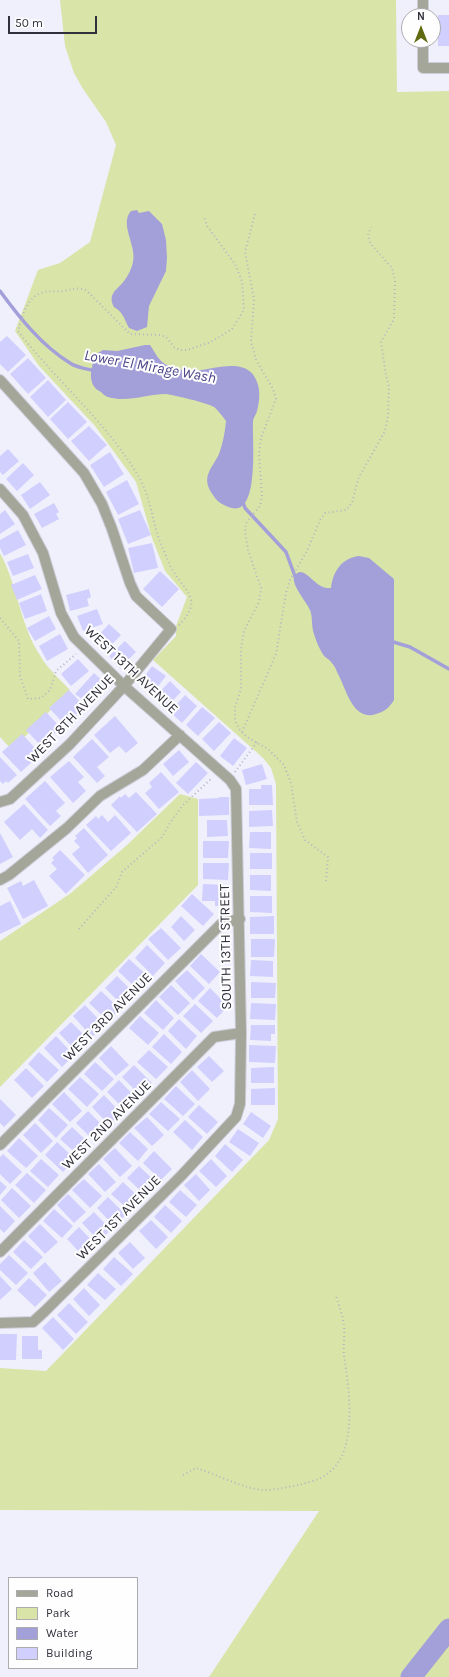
<!DOCTYPE html>
<style>
body{margin:0}
#map{position:relative;width:449px;height:1677px;overflow:hidden;background:#f0f0fc;font-family:Karla,sans-serif}
canvas{display:block}
.legend{position:absolute;left:8px;top:1577px;width:130px;height:92px;box-sizing:border-box;background:#fefefe;border:1px solid #acacb0;margin:0;padding:5px 7px;list-style:none;font-size:12px;color:#30303c}
.legend li{display:flex;align-items:center;gap:8px;height:20px}
.legend b{width:20px;border:1px solid #acacb0}
.north{position:absolute;left:401px;top:8px;width:40px;height:40px;box-sizing:border-box;background:#fefefe;border:1px solid #acacb0;border-radius:50%;rotate:0deg;font-size:11px;font-weight:700;line-height:16px;text-align:center;color:#30303c}
.north::after{content:'';display:block;margin:auto;width:14px;height:18px;background:#5f6a11;clip-path:polygon(50% 0,100% 100%,50% 72%,0 100%)}
.scale{position:absolute;left:8px;top:16px;width:89px;height:18px;box-sizing:border-box;border:2px solid #30303c;border-top:0;padding-left:5px;font-size:12px;line-height:14px;white-space:nowrap;color:#30303c;-webkit-text-stroke:3px #fefefe;paint-order:stroke}
</style>
<div id="map">
<canvas width="449" height="1677"></canvas>
<ul class="legend">
<li><b style="height:5px;background:#a3a699"></b>Road</li>
<li><b style="height:11px;background:#d9e4a8"></b>Park</li>
<li><b style="height:11px;background:#a3a0d9"></b>Water</li>
<li><b style="height:11px;background:#d0cffe"></b>Building</li>
</ul>
<div class="north">N</div>
<div class="scale">50 m</div>
</div>
<script>
const ctx = document.querySelector('canvas').getContext('2d');
ctx.lineJoin = 'round';
function fillPath(path, color) {
  ctx.fillStyle = color;
  ctx.fill(path, 'evenodd');
}
function stroke(path, color, width, dash) {
  ctx.strokeStyle = color;
  ctx.lineWidth = width;
  ctx.lineCap = dash ? 'butt' : 'round';
  ctx.setLineDash(dash || []);
  ctx.stroke(path);
}
function drawText(font, color, halo, rows, align = 'center') {
  ctx.font = font + ' Karla,sans-serif';
  ctx.lineWidth = 4;
  ctx.setLineDash([]);
  ctx.textBaseline = 'middle';
  ctx.strokeStyle = halo;
  ctx.fillStyle = color;
  for (const [text, x, y, turn = 0] of rows) {
    ctx.save();
    ctx.translate(x, y);
    ctx.rotate((+turn || 0) * Math.PI / 180);
    ctx.textAlign = isNaN(turn) ? turn : align;
    if (halo) ctx.strokeText(text, 0, 0);
    ctx.fillText(text, 0, 0);
    ctx.restore();
  }
}
fillPath(new Path2D(`
 M60 0H396L397 92 449 91V1677H209L319 1511 0 1510V1368L46 1371 269 1140 278 1119 276 784 271 768 263 758 153 660 176 636V626L187 597 165 571 152 538 136 482 95 426 39 366 15 331 38 270 60 263 90 242 116 145 106 122 83 89 74 73 65 46Z
 M0 553C18 586 20 626 41 657 48 669 60 679 70 690L12 750 0 737Z
 M180 794 198 799V885L0 1087V941L71 893 127 845Z`), '#d9e4a8');
fillPath(new Path2D(`
 M137 210 139 213 149 211 162 224 166 240 167 258 166 271 149 306 147 327 137 331 129 328C124 319 124 313 114 307 107 294 117 290 124 281 128 276 132 268 133 262 137 246 119 224 131 211Z
 M145 345H150C155 352 158 360 165 364 172 368 183 371 191 371 209 371 242 357 254 376 261 386 260 400 257 411 256 415 253 418 253 422 252 438 260 515 232 508 224 506 217 502 213 495 200 477 212 469 219 454 223 443 225 432 226 421 223 417 218 410 214 407 208 403 174 395 166 394 147 394 127 403 108 397 105 396 103 394 101 392 86 385 91 367 96 354L103 350 117 351Z
 M359 556 369 558 394 579V700C390 707 384 712 376 714 352 722 346 687 337 672 336 669 334 665 331 662 329 659 326 658 324 656 320 650 316 641 314 634 311 626 313 617 310 610 307 602 289 583 295 575 305 563 314 590 331 588 333 571 342 558 359 556Z`), '#a3a0d9');
stroke(new Path2D(`
 M0 291C19 317 42 346 70 363 77 368 88 369 96 371
 M243 502 245 508 286 552 296 579
 M390 641 410 647 449 669`), '#a3a0d9', 3.5);
stroke(new Path2D(`
 M411 1677 449 1629`), '#a3a0d9', 21);
fillPath(new Path2D(`
 M438 15H449V46H438Z
 M7 336 26 355 8 372 0 364V342Z
 M28 358 46 378 28 394 10 374Z
 M48 380 66 400 48 417 30 397Z
 M68 402 87 422 68 439 50 419Z
 M89 426 107 445 89 461 71 441Z
 M8 449 19 461 3 475 0 472V456Z
 M110 452 124 474 104 487 90 465Z
 M23 463 34 475 17 491 6 479Z
 M127 480 139 504 118 515 106 492Z
 M40 482 50 495 30 509 21 495Z
 M54 503 59 512 56 514 59 519 42 528 34 514Z
 M5 510 15 524 0 534V514Z
 M140 510 151 535 128 544 118 519Z
 M18 530 26 545 4 556 0 548V540Z
 M152 543 158 568 134 573 128 548Z
 M28 554 34 568 13 576 7 562Z
 M160 571 179 589 162 607 143 589Z
 M35 575 42 589 17 600 11 585Z
 M89 589 91 597 87 599 89 606 70 611 66 595Z
 M41 594 47 611 25 619 19 603Z
 M97 609 103 624 83 631 77 616Z
 M49 616 56 629 35 641 27 628Z
 M109 624 121 635 105 652 93 641Z
 M60 634 68 649 47 661 39 646Z
 M125 641 136 652 120 668 109 656Z
 M78 659 89 671 71 686 61 674Z
 M152 666 166 676 152 694 139 684Z
 M94 673 107 685 89 704 75 694Z
 M170 681 181 692 166 708 155 697Z
 M69 690 84 706 76 714 79 718 68 728 49 708Z
 M185 695 197 706 182 723 170 712Z
 M202 707 215 718 198 736 186 725Z
 M46 712 61 728 53 735 56 739 45 750 26 730Z
 M115 716 138 743 126 753 119 746 110 753 94 735Z
 M219 722 231 733 214 751 202 739Z
 M22 734 37 750 29 757 33 761 21 772 2 752Z
 M234 738 247 748 233 766 220 756Z
 M92 739 109 757 97 767 105 776 97 783 73 757Z
 M179 750 189 762 173 776 163 764Z
 M0 757 17 775 8 783 6 781 3 784 0 781Z
 M69 761 84 777 78 782 86 791 73 803 50 777Z
 M196 762 208 773 188 794 176 783Z
 M262 764 267 779 246 785 242 770Z
 M161 772 179 792 159 809 145 793 152 787 149 783Z
 M45 781 65 803 56 811 61 816 50 826 25 799Z
 M261 785H272L273 805H249V789H261Z
 M136 792 157 814 137 832 111 805 120 796 121 798 125 794 129 798Z
 M219 797H229V815L199 816V799L219 798Z
 M24 804 48 830 40 838 32 829 20 840 4 822Z
 M272 810 273 826 249 827V811Z
 M102 815 108 822 115 815 131 833 111 851 86 825 96 816 98 819Z
 M207 820H227L228 836 207 837Z
 M84 828 108 855 88 873 72 854 80 847 74 841 77 838 75 836Z
 M250 832H271V849L249 848Z
 M0 833 13 857 0 864Z
 M203 841H229L228 858H203Z
 M60 850 85 875 66 894 49 876 57 869 51 863 54 860 52 858Z
 M250 853H272V869H250Z
 M203 863H229L228 880 203 879Z
 M250 875H271V891L250 890Z
 M34 880 48 906 23 919 7 888 21 881 23 886Z
 M203 884 226 885V906H215V901H202Z
 M192 894 214 914 203 926 181 906Z
 M250 896H272V913L250 912Z
 M10 901 21 924 0 934V906Z
 M181 916 195 930 184 941 171 927Z
 M274 916V934H250V917Z
 M161 928 181 948 168 960 148 939Z
 M251 939H275L274 957H251Z
 M147 945 165 963 153 976 135 958Z
 M201 954 220 972 209 984 190 966Z
 M129 959 150 978 139 991 118 971Z
 M251 960 273 961V977L250 976Z
 M187 970 205 988 193 1000 175 981Z
 M117 976 135 994 123 1006 105 988Z
 M251 982 276 983 275 998H251Z
 M171 985 190 1003 178 1015 159 997Z
 M210 988 228 1006 217 1018 198 1001Z
 M101 991 120 1009 108 1021 89 1003Z
 M156 1000 174 1018 163 1030 144 1013Z
 M251 1003 276 1004 275 1020 250 1019Z
 M195 1004 213 1021 201 1033 183 1016Z
 M85 1005 105 1026 92 1037 73 1016Z
 M140 1016 159 1033 148 1045 129 1028Z
 M179 1019 197 1036 186 1049 168 1031Z
 M71 1022 89 1040 77 1052 59 1033Z
 M251 1025H275V1034H271V1041L250 1040Z
 M164 1034 182 1052 171 1064 152 1047Z
 M56 1036 74 1055 62 1067 44 1048Z
 M249 1045 276 1046 275 1063 249 1062Z
 M111 1046 129 1065 116 1076 99 1058Z
 M149 1050 168 1067 156 1079 137 1062Z
 M39 1052 59 1070 47 1082 28 1064Z
 M209 1056 224 1071 212 1082 197 1067Z
 M95 1062 114 1079 102 1091 84 1074Z
 M134 1065 152 1083 140 1095 122 1077Z
 M274 1067V1083H251V1068Z
 M26 1068 44 1086 32 1098 14 1080Z
 M192 1070 210 1089 198 1101 180 1082Z
 M80 1077 99 1094 87 1107 68 1089Z
 M119 1080 137 1099 125 1110 107 1092Z
 M176 1086 195 1104 183 1116 164 1099Z
 M275 1088V1105H251V1089Z
 M64 1092 82 1111 70 1122 52 1104Z
 M104 1095 121 1113 109 1125 92 1107Z
 M0 1099 16 1115 4 1127 0 1123Z
 M161 1102 180 1119 168 1131 149 1114Z
 M199 1105 218 1122 207 1134 188 1117Z
 M49 1108 68 1125 56 1138 38 1120Z
 M88 1111 106 1129 94 1141 76 1123Z
 M251 1112 271 1126 263 1138 243 1124Z
 M147 1117 164 1135 152 1146 134 1128Z
 M185 1120 203 1137 192 1150 173 1132Z
 M35 1123 53 1141 41 1153 23 1135Z
 M72 1127 90 1144 79 1156 60 1139Z
 M238 1129 259 1143 250 1156 229 1142Z
 M130 1132 148 1149 138 1161 119 1143Z
 M19 1138 38 1156 26 1168 7 1151Z
 M57 1142 75 1159 63 1172 45 1155Z
 M225 1144 243 1160 232 1172 215 1156Z
 M115 1148 132 1166 120 1177 103 1159Z
 M154 1151 172 1169 161 1180 143 1163Z
 M3 1154 22 1172 10 1184 0 1174V1157Z
 M41 1159 59 1175 48 1187 30 1171Z
 M211 1159 227 1176 216 1187 199 1171Z
 M99 1164 116 1182 105 1192 88 1174Z
 M139 1166 157 1183 145 1195 127 1178Z
 M27 1173 46 1190 34 1203 15 1185Z
 M196 1174 210 1190 199 1201 184 1185Z
 M84 1179 102 1196 90 1208 72 1190Z
 M0 1181 7 1187 0 1195Z
 M123 1182 141 1199 130 1211 111 1194Z
 M12 1188 31 1206 19 1218 1 1200Z
 M180 1190 197 1205 186 1217 169 1202Z
 M68 1194 86 1212 74 1223 57 1205Z
 M108 1197 126 1215 114 1226 97 1208Z
 M165 1205 182 1221 171 1233 154 1217Z
 M0 1206 15 1221 4 1233 0 1229Z
 M54 1209 73 1226 62 1238 43 1221Z
 M94 1212 111 1230 99 1241 82 1223Z
 M151 1220 168 1237 156 1249 139 1231Z
 M40 1224 58 1242 45 1254 28 1236Z
 M79 1227 97 1246 84 1257 67 1239Z
 M24 1240 43 1257 31 1269 13 1252Z
 M130 1242 145 1258 133 1269 118 1253Z
 M9 1255 28 1273 16 1285 0 1270V1264Z
 M114 1257 133 1274 121 1286 103 1269Z
 M45 1262 62 1281 49 1292 33 1273Z
 M98 1273 116 1289 105 1300 87 1285Z
 M0 1276 12 1289 0 1300Z
 M29 1278 47 1295 35 1307 17 1290Z
 M84 1288 100 1305 89 1316 73 1299Z
 M69 1303 88 1322 76 1334 57 1315Z
 M53 1317 74 1339 63 1350 42 1328Z
 M0 1334H17L16 1360H0Z
 M22 1336H38V1350H42V1359H22Z`), '#d0cffe');
const minor = new Path2D(`
 M423 16V0
 M423 40V68H449
 M0 380 84 473 102 504 112 529 130 583 136 596 171 629 124 686 70 744 10 799 0 802
 M0 489 23 515 43 553 61 613 74 637 124 686 230 780 236 789 241 1033 240 1104 236 1117 181 1176 45 1311 33 1322 0 1323
 M0 880 9 875 67 828 100 796 143 770 180 735
 M0 1145 222 923 240 919
 M0 1252 214 1037 241 1033`);
stroke(minor, '#cdcdd9', 12);
stroke(new Path2D(`
 M255 214 245 252 254 299 251 342 256 360 273 389 276 399 261 438 259 454 262 496 260 506 246 523 245 531 248 550 261 588 259 602 244 631 241 649V689L235 707V720L239 729 247 737 268 749 284 765 291 783 297 822 305 840 328 857 326 882
 M0 618 19 641 20 676 28 699 41 698 50 690 56 671 76 654
 M179 625C203 600 187 593 173 571 169 565 167 558 164 551 153 529 152 501 140 479 108 423 57 382 18 331 22 316 27 296 44 292 50 291 57 292 63 291 72 290 78 286 87 291L130 334 160 335 166 337 174 347 180 350H187L211 342 232 329 244 310 242 281 235 264 207 226 204 217
 M242 732 276 654 286 593 290 580 307 551 320 520 325 513 346 510 352 503 358 479 385 431 388 416 389 387 386 375 381 342 394 319 395 281 392 268 370 243 368 235 371 227
 M235 772 257 742
 M79 929 117 886 122 872 162 837 170 823 183 805 212 778
 M183 1475 196 1468C216 1474 244 1489 263 1490 275 1490 287 1487 299 1485 308 1482 320 1480 327 1474 359 1452 349 1389 344 1356 343 1346 345 1336 344 1326 343 1316 339 1306 336 1296`), '#b6b6c2', 2, [1, 3]);
stroke(minor, '#a3a699', 10);
drawText('14px', '#30303c', '#fefefe', [
 ["WEST 13TH AVENUE",131,670,43],
 ["WEST 8TH AVENUE",71,719,-46],
 ["SOUTH 13TH STREET",226,947,-91],
 ["WEST 3RD AVENUE",108,1017,-45],
 ["WEST 2ND AVENUE",107,1125,-45],
 ["WEST 1ST AVENUE",119,1218,-45]
]);
drawText('italic 15px', '#4d458a', '#fefefe', [
 ["Lower El Mirage Wash",150,367,10]
]);
</script>
